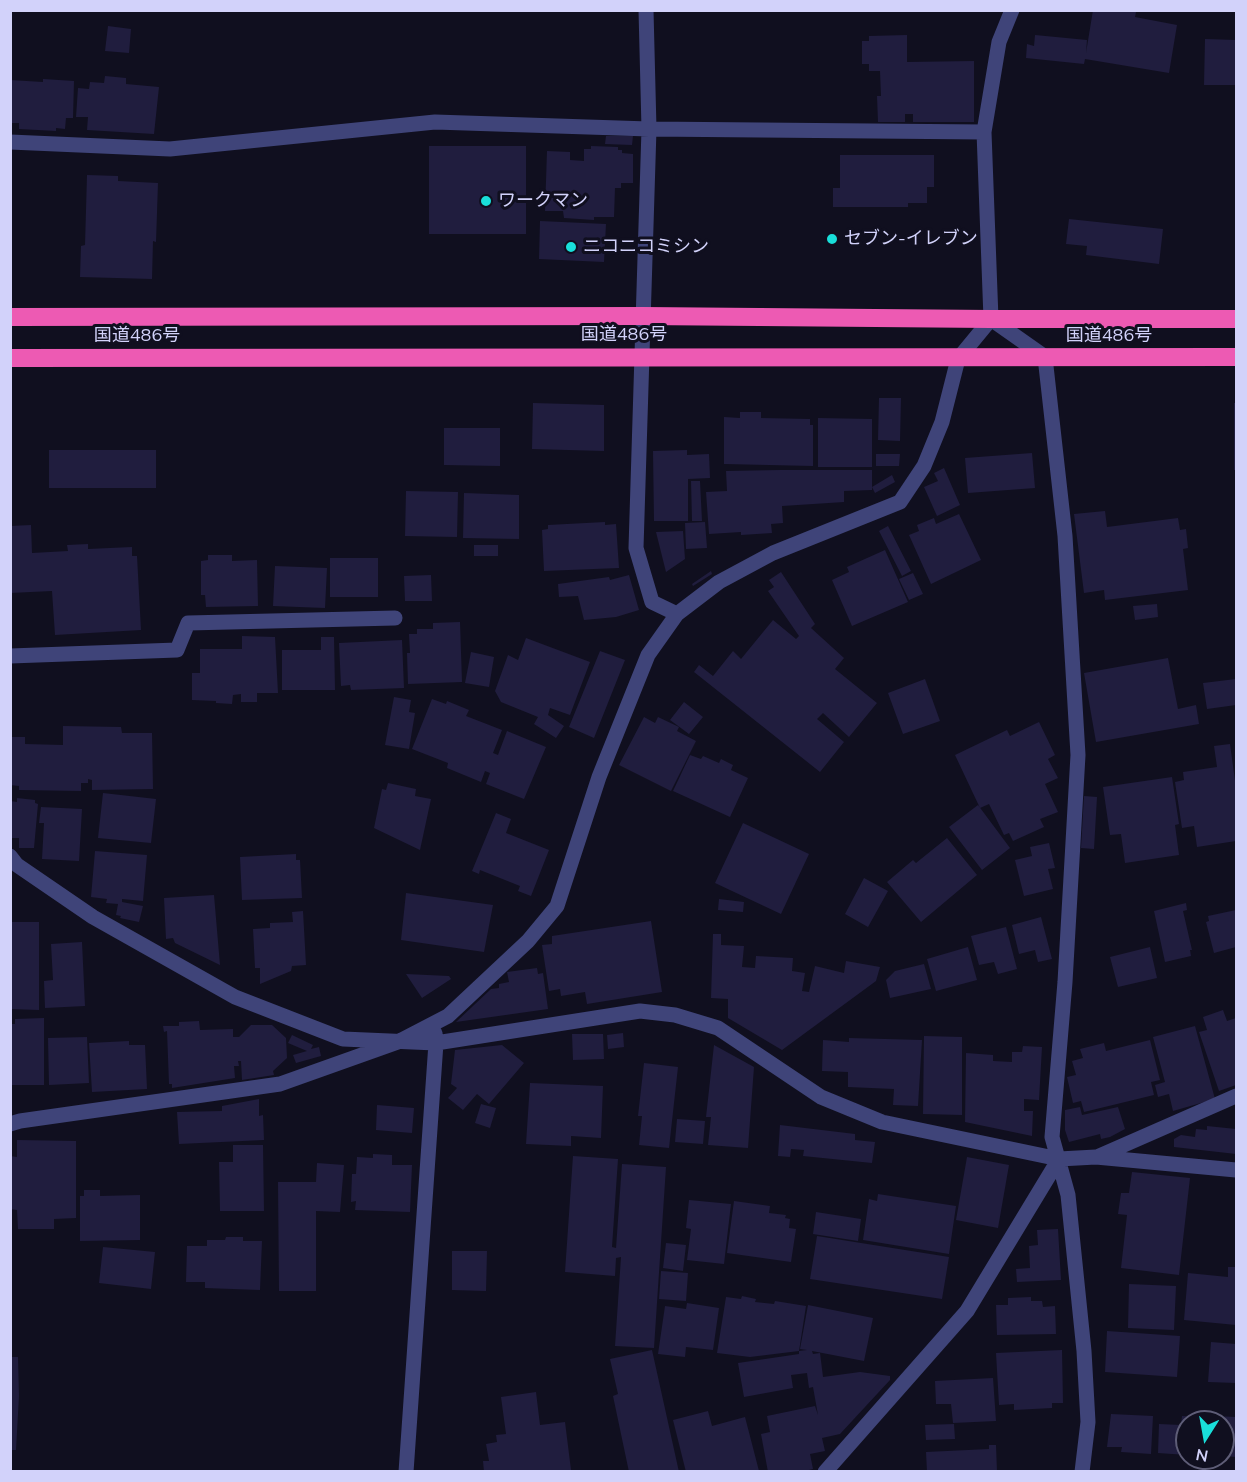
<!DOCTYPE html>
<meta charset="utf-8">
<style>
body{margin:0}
#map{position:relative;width:1247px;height:1482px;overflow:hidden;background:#100f1f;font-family:Mulish,sans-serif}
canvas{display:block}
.frame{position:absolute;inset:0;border:12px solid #d2d2fa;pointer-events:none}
.north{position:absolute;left:1175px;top:1410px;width:60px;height:60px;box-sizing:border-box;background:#100f1f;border:2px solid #5e5d77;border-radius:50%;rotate:191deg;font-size:16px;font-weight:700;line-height:24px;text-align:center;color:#d2d2fa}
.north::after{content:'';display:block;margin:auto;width:21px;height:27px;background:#19dfda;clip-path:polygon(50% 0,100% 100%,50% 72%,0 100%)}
</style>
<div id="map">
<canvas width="1247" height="1482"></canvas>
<div class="frame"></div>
<div class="north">N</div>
</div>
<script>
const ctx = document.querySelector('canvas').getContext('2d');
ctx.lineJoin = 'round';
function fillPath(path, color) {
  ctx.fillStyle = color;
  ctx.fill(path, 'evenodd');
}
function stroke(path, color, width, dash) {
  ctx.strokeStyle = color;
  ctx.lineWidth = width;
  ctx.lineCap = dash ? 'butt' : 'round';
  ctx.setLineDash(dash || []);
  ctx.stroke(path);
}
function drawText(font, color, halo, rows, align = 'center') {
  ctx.font = font + ' Mulish,"Noto Sans JP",sans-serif';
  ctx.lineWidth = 6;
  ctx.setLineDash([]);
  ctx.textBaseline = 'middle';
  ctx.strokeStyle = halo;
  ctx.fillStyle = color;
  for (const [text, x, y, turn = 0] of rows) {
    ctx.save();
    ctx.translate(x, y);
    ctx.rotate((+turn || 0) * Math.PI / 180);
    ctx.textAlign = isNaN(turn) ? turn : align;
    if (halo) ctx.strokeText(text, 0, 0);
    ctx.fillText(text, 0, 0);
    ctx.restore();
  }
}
fillPath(new Path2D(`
 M1093 10 1136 12 1135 17 1177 25 1169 73 1085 59 1084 64 1026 58 1027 44 1034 46 1035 35 1087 40 1086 53Z
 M108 26 131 29 129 53 105 51Z
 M907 35V62L974 61V122H913V114H905V122H878L877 96H881L880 71H869V64H862V41H869V36Z
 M1205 39 1236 40V85H1204Z
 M105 76 126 78V84L159 87 154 134 87 130 88 117H76L78 88 89 89 90 82 104 83Z
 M43 79 74 81 73 118H66L65 129 56 128V131L19 129V123H10V80L43 82Z
 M606 136H633L632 145 605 144Z
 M429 146H526V234H429Z
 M591 146 618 147V150H622V153L633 154V183H621V188H615L614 217H594V220L564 218 563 211H545L547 151 570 152V160L584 161V149H591Z
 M840 155H934V187H927V203H908V207H833V188H840Z
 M87 175 118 176V181L158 183 156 242 153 241 152 279 80 277 81 246 85 245Z
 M1069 219 1163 229 1159 264 1086 255 1087 246 1066 244Z
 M540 221 606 224 604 262 539 259Z
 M879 398H901L900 441 878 440Z
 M533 403 604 405V451L532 449Z
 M1234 403H1236V470H1234Z
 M740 412H761V418L810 419V425H813V466L724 464V417L740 418Z
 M818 418 872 419V467H818Z
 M444 428H500V466L444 465Z
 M49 450H156V488H49Z
 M687 450V455L709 454 710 478 688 479V521H654L653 451Z
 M1032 453 1035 488 968 493 965 458Z
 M876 454H900L899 466H876Z
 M944 468 960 505 937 516 924 487 938 481 934 473Z
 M780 470H872V490L844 491V502L782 506 783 523 771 524 772 533 741 535V532L709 534 706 492 727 491 726 471Z
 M892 475 895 482 875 493 872 487Z
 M691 481H700L702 521H692Z
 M406 491 458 492 457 537 405 536Z
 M464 493 519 495V539L463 538Z
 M1105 511 1107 527 1178 518 1180 530 1186 529 1188 548 1183 549 1188 590 1105 600 1104 590 1084 593 1074 514Z
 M959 514 981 560 931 584 909 535 919 531 917 525 934 518 936 524Z
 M605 522V525L616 524 619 568 544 571 542 530 548 529V525Z
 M705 522 707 548 686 549 685 523Z
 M31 525 32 553 68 551 67 545 88 544V549L132 547V556H137L141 630 55 635 52 591 10 593V526Z
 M888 526 911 571 902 576 879 531Z
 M683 531 685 559 666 572 656 532Z
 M474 545H498V556H474Z
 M885 550 908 602 852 626 832 580 849 572 847 567Z
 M208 555H232V561L257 560 258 606 206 607 205 595H201V561L208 560Z
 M330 558H378V597H330Z
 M275 566 327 568 325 608 273 606Z
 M711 571 712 574 693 586 692 584Z
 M781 572 815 624 811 628 844 658 835 669 877 703 849 737 823 713 817 719 844 742 820 772 694 672 699 665 713 676 733 651 741 659 773 620 796 639 799 636 768 591 774 587 769 580Z
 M913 573 923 594 909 600 899 579Z
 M431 575 432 601H405L404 576Z
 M629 575 639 610 616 617 584 620 578 596 559 597 558 584 609 577 610 580Z
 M1157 604 1158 617 1135 620 1133 606Z
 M460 622 462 682 408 684 407 653H410L409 634H417V629H433V623Z
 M242 636 275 637 278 693H257V702H241V694L233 695 232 704 216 703V701L192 700V673H200V649H242Z
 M321 637H334L335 690H282V650H321Z
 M526 638 590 662 570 715 550 708 548 715 564 726 556 738 534 724 538 717 501 702 495 691 508 655 518 660Z
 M402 640 404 688 351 690 350 685 341 686 339 643Z
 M600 651 625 660 594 738 569 727Z
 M471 652 494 657 489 687 465 683Z
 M1168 658 1178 709 1196 705 1199 724 1096 742 1084 673Z
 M925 679 940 721 903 734 888 693Z
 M1236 679V705L1207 709 1203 683Z
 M394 697 411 700 409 712 415 713 409 749 385 745Z
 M432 699 446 704 447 701 469 710 466 716 502 730 493 753 498 755 507 731 546 747 524 799 486 784 490 773 485 771 481 782 447 768 448 763 412 749Z
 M684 702 703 717 689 734 670 720Z
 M644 717 655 723 658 717 679 727 677 731 696 741 671 791 619 765Z
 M1039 722 1055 755 1048 759 1058 778 1045 784 1058 812 1040 819 1044 827 1013 841 1009 833 1004 835 989 804 980 808 955 755 1007 730 1010 736Z
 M63 726 121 727 122 733H152L153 789 92 790V780L88 779V783H81V791L19 790V786L10 785V737H25V744L63 745Z
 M1230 744 1236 788V841L1197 847 1194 826 1182 828 1175 782 1184 780 1183 772 1217 767 1214 746Z
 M690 755 701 759 703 756 719 763 721 759 733 765 731 770 748 778 730 817 673 791Z
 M1172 777 1179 824 1175 825 1179 855 1125 863 1121 834 1110 835 1103 787Z
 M388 783 416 789 415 796 431 799 420 850 374 828 382 789 386 790Z
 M103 793 156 799 151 843 98 838Z
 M1084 796 1097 797 1094 849 1081 848Z
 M17 798 35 800V803L38 804 34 848H19V838H11L10 801 17 802Z
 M978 805 1010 848 982 870 949 827Z
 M41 807 82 809 79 861 42 859 44 823H39Z
 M496 813 511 819 506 833 549 850 531 896 518 891 520 886 480 870 479 874 472 871Z
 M743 823 809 854 781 914 715 883Z
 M947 838 977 875 921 922 887 882 913 860 916 863Z
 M1049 843 1055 868 1048 869 1053 889 1024 896 1015 860 1032 856 1030 847Z
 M95 851 147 855 143 901 122 899V902L143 906 139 922 120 918 121 916 116 915 118 904 106 903 107 899 91 897Z
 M296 854V860H300L302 898 242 900 240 857Z
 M864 878 888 891 868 927 845 914Z
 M406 893 493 905 484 952 401 940Z
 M214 895 220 965 175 943 173 938 166 939 164 898Z
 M719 899 744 902 743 912 718 910Z
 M1186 903 1187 910 1183 911 1192 950H1190L1191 956 1165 962 1154 911Z
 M1236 910V947L1214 953 1206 922 1209 921 1208 916Z
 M303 911 306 965 292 966 291 971 260 984V968H255L253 929 270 928V923L293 922 292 912Z
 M1041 917 1052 959 1038 962 1035 950 1019 954 1012 925Z
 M651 921 662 992 587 1004 585 992 561 996 560 989 549 991 542 945 552 944V936Z
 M10 922H39V1010L10 1009Z
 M1006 927 1017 969 998 974 994 962 979 965 971 936Z
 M713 934H721V945L744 946 742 967 755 968 756 956 793 958 792 971 805 973 802 991 809 992 815 966 844 973 846 961 880 967 876 981 782 1050 728 1018V999L711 998Z
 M82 942 85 1006 45 1008 44 981 53 980 51 944Z
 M968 947 977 980 936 991 927 959Z
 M1150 947 1157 978 1118 987 1110 957Z
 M924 964 931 989 890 998 886 980 895 971Z
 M537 968 538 974 543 973 548 1009 456 1022 491 989 499 988V984L509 982 507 972Z
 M406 974 449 976 451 979 422 998Z
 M1223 1010 1227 1021 1236 1018V1085L1219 1091 1199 1032 1207 1030 1203 1017Z
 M44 1018V1085H10V1024H15V1019Z
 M199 1021 200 1030 233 1029V1037H239L251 1025H272L286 1038 287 1058 273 1071 274 1075 242 1080 241 1061H238L239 1066H234L235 1078 172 1088V1084H169L167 1031 164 1032 163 1026H179V1022Z
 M1195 1026 1215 1099 1173 1111 1169 1094 1158 1097 1155 1085 1165 1082 1153 1037Z
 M623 1033 624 1047 608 1049 607 1035Z
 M572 1034H603L604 1059 573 1060Z
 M292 1035 313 1045 311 1049 319 1047 321 1056 296 1063 293 1055 307 1051 288 1043Z
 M924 1036 962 1037V1115L923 1114Z
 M87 1037 89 1083 49 1085 48 1038Z
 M849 1038 922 1040 918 1106 893 1105 894 1089 848 1087V1072L822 1071 823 1040 849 1042Z
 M1150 1040 1160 1080 1151 1082 1154 1095 1084 1112 1081 1101 1073 1103 1067 1077 1076 1075 1072 1061 1083 1058 1080 1049 1104 1043 1106 1051Z
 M129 1041V1045H145L147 1089 92 1092 89 1043Z
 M502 1045 524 1063 489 1104 477 1094 463 1110 448 1098 457 1088 451 1084 455 1050Z
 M714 1045 754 1067 748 1148 708 1145 711 1117H706Z
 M1023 1046 1042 1047 1039 1100 1024 1099V1111H1033L1032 1136 965 1122 966 1053 993 1055V1061L1012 1062V1052H1022Z
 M644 1063 678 1067 669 1148 639 1145 642 1116H638Z
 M530 1083 603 1086 601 1138 571 1136V1146L526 1144Z
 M259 1099V1116L263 1115 264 1140 179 1144 177 1112 222 1111V1106Z
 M481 1104 496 1108 490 1128 475 1123Z
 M377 1105 414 1108 412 1133 376 1130Z
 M1080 1107 1082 1115 1118 1107 1125 1129 1110 1137 1101 1139 1100 1134 1069 1142 1065 1130V1110Z
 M677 1119 705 1121 703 1144 675 1142Z
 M780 1125 855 1134V1140L875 1142 872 1163 803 1156 804 1150 791 1149 790 1157 778 1156Z
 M1207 1126 1236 1129V1154L1174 1147V1139L1181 1135 1195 1137 1196 1129 1207 1130Z
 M17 1140 76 1141V1218L54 1219V1229H18L17 1210 10 1209V1156L17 1157Z
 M233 1145H263L264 1211H220L219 1162H233Z
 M373 1154 392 1155V1165H412L410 1212 355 1210 356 1201 351 1202 352 1174H356L357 1157 373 1158Z
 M573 1156 618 1159 612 1247 616 1248 622 1164 666 1167 654 1348 615 1346 621 1257 616 1258 615 1276 565 1272Z
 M967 1157 1009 1165 998 1228 956 1220Z
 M317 1163 344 1165 340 1212 316 1211V1291H279L278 1182H316Z
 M1132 1172 1190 1178 1179 1275 1121 1268 1127 1215 1118 1214 1121 1193H1129Z
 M84 1190H100V1196L140 1195V1240L80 1241V1196H84Z
 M878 1194 956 1206 949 1254 863 1240 869 1199 877 1201Z
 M689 1200 731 1204 724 1264 687 1260 691 1229 686 1228Z
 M734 1201 770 1206 769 1213 786 1215 785 1218 790 1219 789 1228 796 1229 791 1262 727 1253Z
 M816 1212 861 1219 858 1241 813 1234Z
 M1058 1229 1061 1280 1017 1282 1016 1269 1030 1268 1029 1246 1038 1245 1037 1230Z
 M817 1236 949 1257 942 1299 810 1279Z
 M226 1237H243V1241H262L260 1290 205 1288V1282H186L187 1246H207V1240H225Z
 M666 1243 686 1245 683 1271 663 1268Z
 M103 1247 155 1252 151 1289 99 1283Z
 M452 1251H487L486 1291 452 1290Z
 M1228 1267H1236V1325L1184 1320 1188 1273 1228 1277Z
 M661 1271 688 1273 686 1301 659 1299Z
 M1129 1284 1176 1286 1174 1330 1128 1328Z
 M742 1296 756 1299 755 1302 774 1304 775 1301 806 1306 799 1351 807 1350 800 1349 808 1305 873 1318 864 1361 812 1351 813 1354 820 1353 823 1377 860 1372 890 1376V1380L840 1434 822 1438 825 1451 810 1454 813 1469 801 1472H768L761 1434 770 1432 767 1416 815 1406 818 1415 813 1387 809 1388 807 1373 791 1375 793 1388 744 1397 738 1363 799 1354V1351L750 1357 717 1353 726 1297 741 1299Z
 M1031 1297V1301H1042L1043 1307 1055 1306 1056 1334 997 1335 996 1305H1008V1298Z
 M687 1303 719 1308 713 1350 686 1347 685 1357 658 1354 665 1306 686 1309Z
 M1107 1331 1180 1336 1177 1377 1105 1372Z
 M1211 1342 1236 1344V1383L1208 1382Z
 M652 1350 679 1472H629L613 1396 618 1394 610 1359Z
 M1062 1350 1063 1403H1052V1408L1014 1410V1404L999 1405 996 1353Z
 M10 1357H18L19 1396 16 1450H10Z
 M993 1378 996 1421 953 1423 951 1404H936L935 1381Z
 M536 1392 540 1425 565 1422 571 1470 484 1472 483 1461H489L486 1444 497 1442 496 1435 506 1434 501 1397Z
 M708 1411 712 1426 745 1417 759 1471 686 1472 673 1420Z
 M1111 1414 1153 1416 1151 1454 1121 1452 1122 1447H1107Z
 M1182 1416 1208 1417V1422H1187V1455L1158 1453 1159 1424 1181 1425Z
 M1214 1416 1236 1417V1457L1223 1456V1422H1213Z
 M954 1424 955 1439 926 1440 925 1425Z
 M989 1445H996L997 1472H927L926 1452 989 1449Z`), '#201d3e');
stroke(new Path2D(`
 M646 10 649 129 636 548 652 602 677 614
 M1012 10 999 42 984 132 991 319 1045 357 1065 536 1078 755 1065 982 1052 1137 1068 1195 1084 1351 1088 1422 1082 1472
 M10 142 170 149 435 122 649 129 984 132
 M10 656 177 650 188 623 395 618
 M10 856 17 865 93 917 235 997 343 1039 436 1043 640 1011 675 1015 718 1028 821 1097 882 1122 1059 1159 1096 1157 1236 1170
 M10 1124 20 1121 280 1084 398 1042 448 1016 528 941 557 906 599 777 648 655 677 614 719 582 773 553 900 502 924 466 942 422 958 359 991 319
 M1099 1156 1236 1096
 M406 1472 436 1043 435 1033
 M825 1472 967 1311 1059 1159`), '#3f4479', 15);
stroke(new Path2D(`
 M10 317 644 316 991 319H1236
 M10 358C419 356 828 358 1236 357`), '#ed5ab3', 18);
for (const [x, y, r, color] of [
 [486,201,6,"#19dfda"],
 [832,239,6,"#19dfda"],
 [571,247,6,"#19dfda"]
]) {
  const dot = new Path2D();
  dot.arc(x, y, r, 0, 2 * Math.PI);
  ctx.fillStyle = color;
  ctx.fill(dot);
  stroke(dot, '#100f1f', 2);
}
drawText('18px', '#d2d2fa', '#100f1f', [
 ["ワークマン",498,201],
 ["セブン-イレブン",844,239],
 ["ニコニコミシン",583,247]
], 'left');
drawText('18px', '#d2d2fa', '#100f1f', [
 ["国道486号",624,335],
 ["国道486号",137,336],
 ["国道486号",1109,336]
]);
</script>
